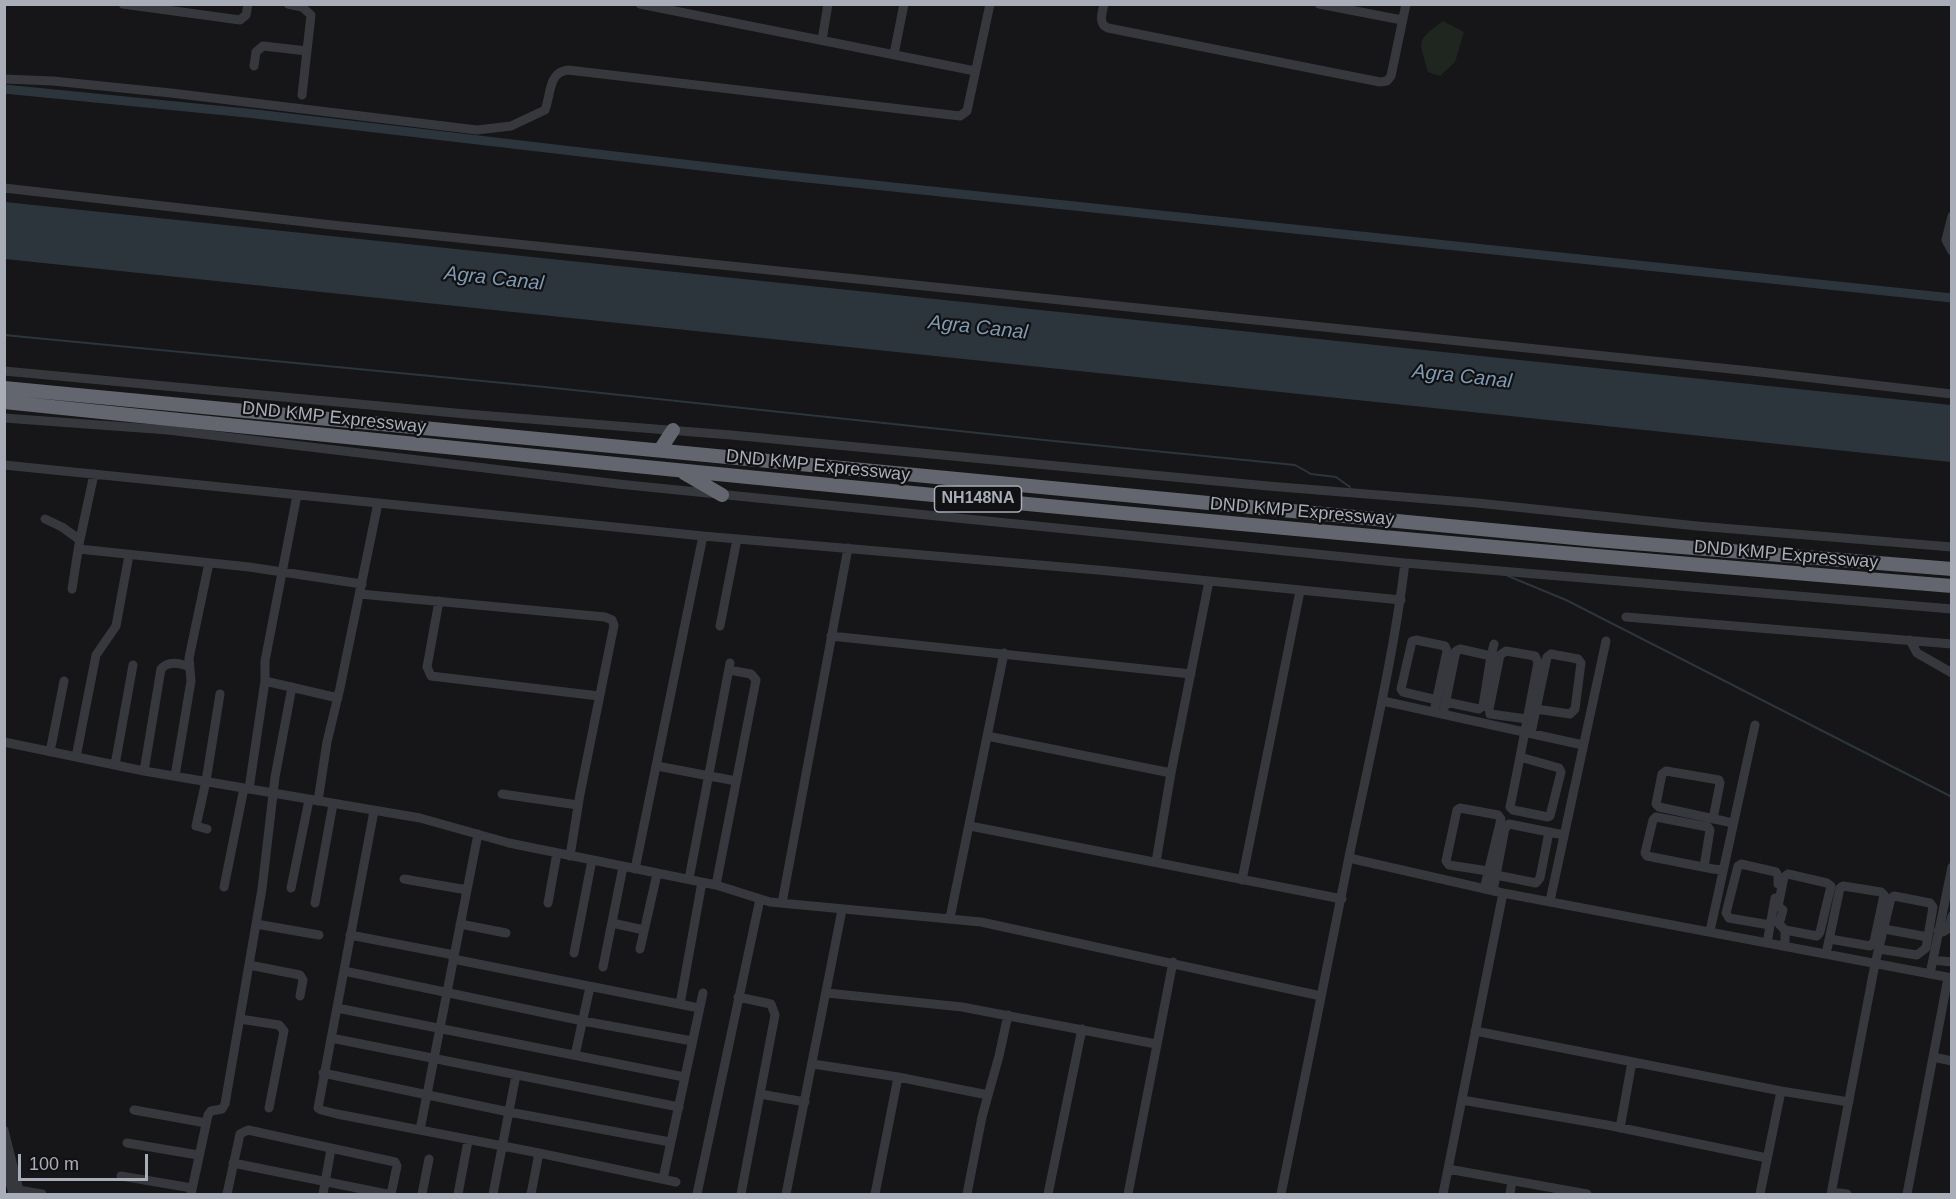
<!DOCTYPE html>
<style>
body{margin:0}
#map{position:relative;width:1956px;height:1199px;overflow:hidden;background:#161618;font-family:Arial,sans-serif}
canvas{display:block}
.frame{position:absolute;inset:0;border:6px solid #a8adb8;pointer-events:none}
.scale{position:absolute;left:18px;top:1154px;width:130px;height:27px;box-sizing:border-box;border:3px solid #a8adb8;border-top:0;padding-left:8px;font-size:18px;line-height:21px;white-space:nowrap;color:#a8adb8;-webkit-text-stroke:4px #111113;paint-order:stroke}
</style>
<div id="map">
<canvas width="1956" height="1199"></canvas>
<div class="frame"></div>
<div class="scale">100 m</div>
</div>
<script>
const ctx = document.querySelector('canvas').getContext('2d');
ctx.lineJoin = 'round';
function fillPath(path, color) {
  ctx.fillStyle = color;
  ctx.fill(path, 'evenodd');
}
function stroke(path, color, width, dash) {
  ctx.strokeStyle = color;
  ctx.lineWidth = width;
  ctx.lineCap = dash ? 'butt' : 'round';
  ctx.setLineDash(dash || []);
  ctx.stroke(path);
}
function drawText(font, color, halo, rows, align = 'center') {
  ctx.font = font + ' Arial,sans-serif';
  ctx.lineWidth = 4.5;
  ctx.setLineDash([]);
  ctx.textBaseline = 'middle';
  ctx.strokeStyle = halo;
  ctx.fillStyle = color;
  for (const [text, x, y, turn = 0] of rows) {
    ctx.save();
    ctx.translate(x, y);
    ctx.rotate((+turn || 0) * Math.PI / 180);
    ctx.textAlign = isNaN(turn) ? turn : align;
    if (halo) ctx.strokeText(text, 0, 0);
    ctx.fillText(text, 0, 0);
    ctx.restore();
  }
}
fillPath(new Path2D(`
 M1443 21 1464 32 1455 62 1440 76 1428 72C1419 39 1415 42 1443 21Z`), '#1e261f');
fillPath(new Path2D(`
 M5 202 1951 405V462L5 259Z`), '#2c353c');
stroke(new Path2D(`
 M4 335 545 387 1044 440 1295 465 1311 474 1336 477 1350 487
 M1508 576 1566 600 1952 797`), '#2c353c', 2);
stroke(new Path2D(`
 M4 89 247 113 769 174 1952 298`), '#2c353c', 9);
stroke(new Path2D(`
 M123 4 240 20 246 15 248 4
 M288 4 302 7 311 15 302 95
 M640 4 975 71
 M1104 4C1102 14 1098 24 1108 28L1380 82 1387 81 1391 76 1406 4
 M1319 4 1402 20
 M822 40 828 4
 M894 54 904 4
 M254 66 256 52 263 46 307 51
 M4 79 53 81 171 93 477 130 511 126 545 110C551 95 548 72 568 70L960 116 967 111 990 4
 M4 188 332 225 1760 372 1952 394
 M1952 216 1946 240 1952 251
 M4 371 466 414 731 435 1268 486 1477 503 1697 526 1952 547
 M4 418 168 430 618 484 1405 563 1952 609
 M4 465 703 536 1109 571 1401 600
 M45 519 62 527 80 540
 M79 549 249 567 362 584
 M72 589 79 544 94 474
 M360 594 605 617 612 620 614 625 580 794 570 856
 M439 601 427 667 431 676 599 696
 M1626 617 1952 644
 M720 626 737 539
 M831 636 1191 674
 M1910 640 1917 653 1952 673
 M265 681 338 698
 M1383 701 1583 745
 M1446 702 1479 709 1483 706 1491 656
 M1434 712 1447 651 1445 646 1416 640 1412 641 1401 689 1403 692 1437 700
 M1443 714 1456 651 1460 649 1491 656 1494 644
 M1531 733 1547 657 1551 654 1578 659 1581 663 1575 709 1570 714 1536 709
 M987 736 1171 773
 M4 742 144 771 420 818 509 843 716 885 770 902 981 922 1321 996
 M50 752 64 681
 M76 757 96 655 116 626 129 555
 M1520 757 1559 768 1561 772 1550 816 1548 817 1513 810 1510 807C1520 759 1529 710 1538 662L1535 656 1506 651 1500 655 1489 709 1490 714 1527 719
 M115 765 133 665
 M657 766 736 781
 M144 771 161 669C169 660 180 663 189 667
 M175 776 191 681 189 658 209 563
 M249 789 265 681V661L297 495
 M502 794 578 805
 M318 801 327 742 340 688 378 503
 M374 811 318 1108 321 1110 337 1114 539 1153 676 1182
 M1713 819 1720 783 1719 780 1666 771 1662 774 1656 804 1659 807 1733 823
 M970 826 1342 899
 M207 829 196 826 206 781 220 694
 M1349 858 1503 893 1952 978
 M1156 862 1171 773 1209 581
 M1704 867 1710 830 1708 827 1656 817 1653 820 1645 853 1647 856 1713 869 1723 870
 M635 869 703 536
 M1496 875 1536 883 1540 878 1549 832
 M404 879 467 890
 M689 879 730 663
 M1242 880 1300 591
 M716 885 756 680 751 674 729 670
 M224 887 244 788
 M291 888 309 800
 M1484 889 1501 819 1498 815 1460 808 1457 810 1446 861 1449 865 1488 871
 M1493 891 1505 828 1509 824 1564 835
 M1550 901 1606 641
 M315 903 333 804
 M548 903 557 853
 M782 903 848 548
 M950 918 1004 653
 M612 923 644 930
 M256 924 319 935
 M460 924 506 933
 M1770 925 1729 918 1726 913 1738 866 1741 864 1776 872 1778 876V884
 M1884 929 1928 937
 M1710 931 1755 725
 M1938 931 1943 932 1948 929 1952 916
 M350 935 454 955
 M1767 943 1775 898
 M1785 946V930L1779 924 1783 910 1778 906 1784 877 1788 874 1827 883 1831 886 1820 932 1817 936 1785 930
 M640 949 657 874
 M574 953 592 860
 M1826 954 1840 888 1843 886 1881 892 1884 895 1874 942 1870 946 1830 939
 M453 959 699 1008
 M1933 960 1952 962
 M249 965 300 975 303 980 300 996
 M603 967 623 867
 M344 971 583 1021 692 1041
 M1930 974 1952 867
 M827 993 962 1007 1156 1044
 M738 997 771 1004 775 1015 741 1194
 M680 1004 702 882
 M337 1008 684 1077
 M240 1019 279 1025 284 1031 269 1108
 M1475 1031 1781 1091 1849 1102
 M331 1038 679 1107
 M575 1055 590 987
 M1933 1057 1952 1061
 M813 1064 898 1077 988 1095
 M323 1073 509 1112 670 1142
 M760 1094 805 1102
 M1462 1100 1607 1125 1767 1158
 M134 1110 206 1123
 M1620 1128 1632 1062
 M4 1130 20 1194
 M420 1130 478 834
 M127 1143 198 1155
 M4 1160 13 1194
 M233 1163 387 1194
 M1448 1169 1587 1194
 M121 1176 192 1188
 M663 1179 703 993
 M18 1190 42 1194
 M1832 1192 1847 1194
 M191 1194 208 1115 211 1111 222 1109 225 1104 262 889 275 777 292 687
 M227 1194 240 1134 248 1130 395 1162 397 1166 391 1194
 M323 1194 331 1149
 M422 1194 429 1159
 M458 1194 468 1141
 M493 1194 516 1075
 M531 1194 539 1153
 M697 1194 760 899
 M786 1194 842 910
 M875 1194 898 1077
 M967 1194 982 1117 999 1056 1008 1015
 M1048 1194 1082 1029
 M1128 1194 1173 962
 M1281 1194C1304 1082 1327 969 1349 857 1369 759 1393 662 1405 563
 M1443 1194 1503 893
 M1510 1194 1512 1181
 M1760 1194 1781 1091
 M1831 1194 1875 964 1891 898 1894 896 1930 903 1933 907 1926 948 1917 955 1879 949
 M1907 1194 1948 978`), '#37383d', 9);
stroke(new Path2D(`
 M4 388 1596 540 1952 569
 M4 402C653 469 1302 533 1952 586
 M660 450 673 430
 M684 473 722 495`), '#63666e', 14);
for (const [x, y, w] of [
 [978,499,87]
]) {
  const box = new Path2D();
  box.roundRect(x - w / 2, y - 13, w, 26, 4.5);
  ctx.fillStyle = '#111113';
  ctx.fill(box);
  stroke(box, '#a8adb8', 1.5);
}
drawText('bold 16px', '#a8adb8', null, [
 ["NH148NA",978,499]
]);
drawText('18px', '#a8adb8', '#111113', [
 ["DND KMP Expressway",334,418,6],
 ["DND KMP Expressway",818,466,6],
 ["DND KMP Expressway",1302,512,5],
 ["DND KMP Expressway",1786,555,5]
]);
drawText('italic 20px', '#7f9bb3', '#111113', [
 ["Agra Canal",494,279,6],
 ["Agra Canal",978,328,6],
 ["Agra Canal",1462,377,6]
]);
</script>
